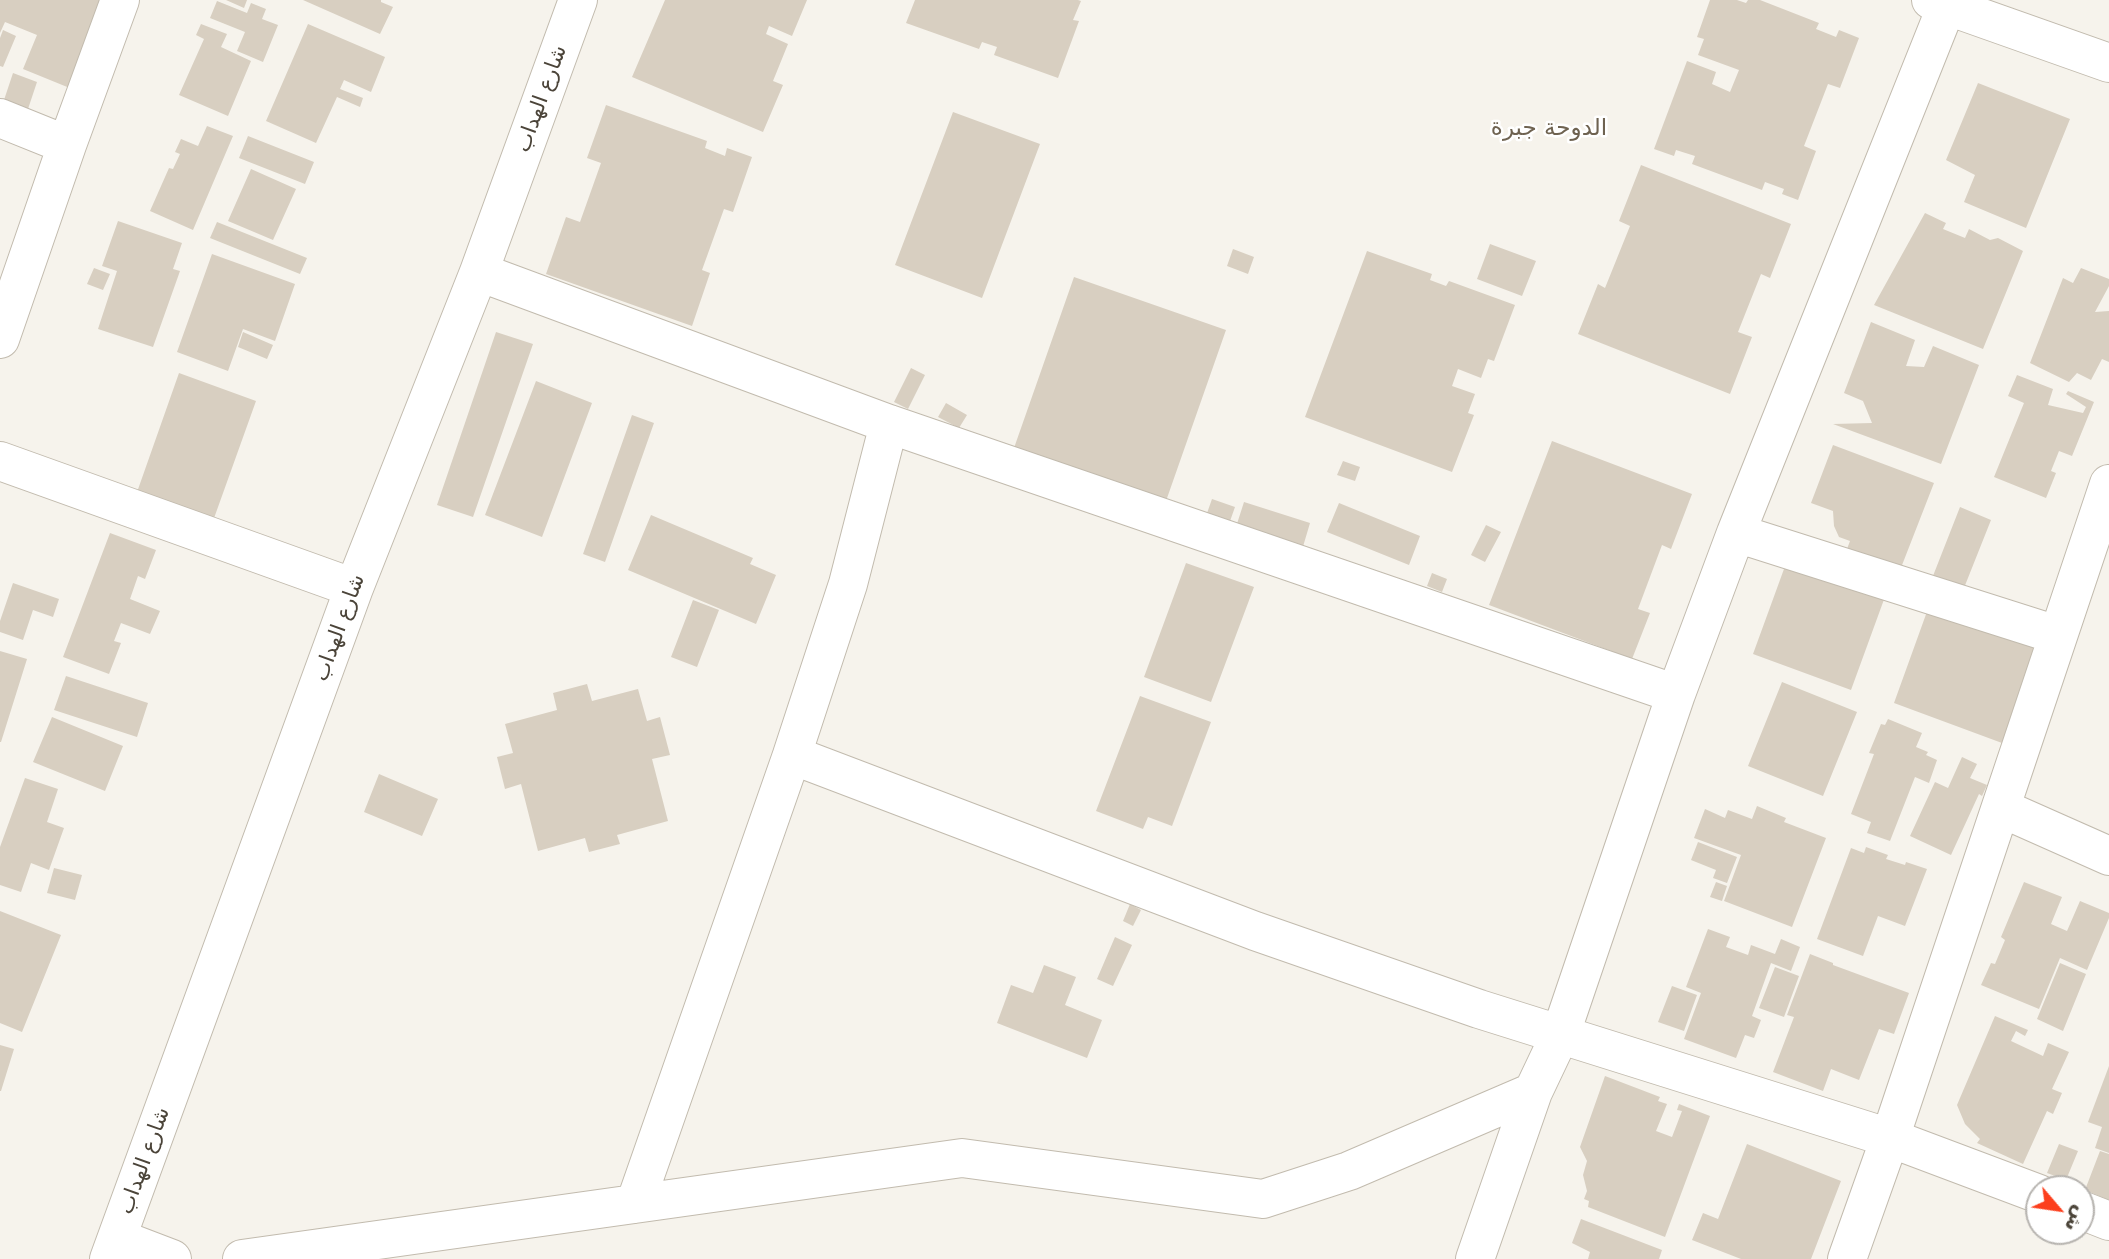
<!DOCTYPE html>
<meta charset="utf-8">
<style>
body{margin:0}
#map{position:relative;width:2109px;height:1259px;overflow:hidden;background:#f6f3ec;font-family:"DejaVu Sans","Noto Naskh Arabic",sans-serif}
canvas{display:block}
.north{position:absolute;left:2025px;top:1175px;width:70px;height:70px;box-sizing:border-box;background:#fff;border:2px solid #b7b4b0;border-radius:50%;rotate:119deg;font-size:19px;font-weight:700;line-height:28px;text-align:center;color:#4b4439}
.north::after{content:'';display:block;margin:auto;width:24px;height:32px;background:#fc3f1d;clip-path:polygon(50% 0,100% 100%,50% 72%,0 100%)}
</style>
<div id="map">
<canvas width="2109" height="1259"></canvas>
<div class="north">ش</div>
</div>
<script>
const ctx = document.querySelector('canvas').getContext('2d');
ctx.lineJoin = 'round';
function fillPath(path, color) {
  ctx.fillStyle = color;
  ctx.fill(path, 'evenodd');
}
function stroke(path, color, width, dash) {
  ctx.strokeStyle = color;
  ctx.lineWidth = width;
  ctx.lineCap = dash ? 'butt' : 'round';
  ctx.setLineDash(dash || []);
  ctx.stroke(path);
}
function drawText(font, color, halo, rows, align = 'center') {
  ctx.font = font + ' "DejaVu Sans","Noto Naskh Arabic",sans-serif';
  ctx.lineWidth = 5;
  ctx.setLineDash([]);
  ctx.textBaseline = 'middle';
  ctx.strokeStyle = halo;
  ctx.fillStyle = color;
  for (const [text, x, y, turn = 0] of rows) {
    ctx.save();
    ctx.translate(x, y);
    ctx.rotate((+turn || 0) * Math.PI / 180);
    ctx.textAlign = isNaN(turn) ? turn : align;
    if (halo) ctx.strokeText(text, 0, 0);
    ctx.fillText(text, 0, 0);
    ctx.restore();
  }
}
fillPath(new Path2D(`
 M0 0H104L77 91 23 69 37 35 5 22 0 33Z
 M226 0H247L244 8Z
 M303 0H381V2L393 7 380 34Z
 M665 0H807L792 36 769 26 766 34 788 44 773 81 783 85 763 132 632 77Z
 M915 0H1078L1081 1 1073 20 1079 21 1058 78 994 55 997 47 982 42 979 49 906 23Z
 M1710 0H1737L1746 3 1748 0H1760L1819 23 1816 29 1836 37 1839 30 1859 38 1840 88 1828 84 1804 146 1816 151 1798 200 1782 194 1784 189 1765 182 1762 190 1692 164 1695 156 1676 150 1674 156 1654 149 1687 61 1716 72 1712 84 1730 92 1739 70 1698 55 1704 39 1697 37Z
 M217 1 247 13 251 3 266 9 262 19 278 25 263 62 237 51 245 32 210 18Z
 M201 24 227 34 221 47 251 61 228 116 179 95 204 39 196 35Z
 M308 24 385 57 371 92 344 80 340 89 363 98 360 107 337 97 316 143 266 121Z
 M3 30 16 36 3 67 0 66V38Z
 M13 73 37 82 28 109 4 100Z
 M1978 83 2070 119 2026 228 1964 202 1975 175 1946 160Z
 M606 105 707 141 705 148 725 156 727 148 752 157 733 212 724 209 702 270 710 273 692 326 546 274 566 217 580 222 601 163 587 158Z
 M953 112 1040 144 982 298 895 265Z
 M207 126 233 136 193 230 150 211 169 168 173 169 180 154 175 152 181 139 198 146Z
 M248 136 314 162 305 184 239 158Z
 M1641 165 1791 224 1770 278 1761 274 1738 332 1752 337 1730 394 1578 334 1598 284 1605 288 1630 226 1619 221Z
 M251 169 296 189 273 240 228 221Z
 M1925 213 1946 223 1943 229 1965 238 1969 229 1990 240 1998 238 2023 251 1983 349 1874 305Z
 M118 221 182 243 173 269 180 271 153 347 98 329 117 271 102 266Z
 M217 222 307 258 300 274 210 238Z
 M1490 244 1536 261 1522 296 1477 279Z
 M1233 249 1254 257 1248 274 1227 266Z
 M1367 251 1432 274 1430 280 1446 286 1449 281 1515 305 1494 361 1488 359 1481 378 1458 369 1452 386 1475 394 1468 413 1474 415 1452 472 1305 417Z
 M212 254 295 284 275 341 243 329 228 371 177 352Z
 M94 268 110 274 103 290 87 284Z
 M2081 268 2109 279V286L2095 312 2109 311V362L2102 359 2091 380 2077 373 2069 382 2030 363 2063 278 2073 283Z
 M1074 277 1226 330 1166 501 1014 448Z
 M1871 322 1915 340 1906 366 1924 367 1933 346 1979 365 1941 464 1833 424 1872 423 1863 401 1844 393Z
 M243 332 273 345 267 359 238 347Z
 M496 332 533 344 473 517 437 505Z
 M911 368 925 375 908 409 894 402Z
 M179 373 256 401 213 521 136 495Z
 M2017 375 2053 389 2048 405 2083 413 2086 407 2066 394 2068 391 2094 402 2072 456 2059 451 2051 471 2056 473 2046 498 1994 477 2024 403 2008 396Z
 M536 381 592 403 542 537 485 515Z
 M946 403 967 415 959 428 938 417Z
 M632 415 654 423 605 562 583 554Z
 M1552 441 1692 494 1671 549 1662 545 1638 609 1650 613 1632 659 1489 605Z
 M1833 445 1934 483 1897 578 1844 557 1850 541 1839 537 1834 526 1833 511 1811 503Z
 M1343 461 1360 467 1355 481 1337 475Z
 M1212 499 1235 507 1229 524 1206 516Z
 M1244 502 1310 523 1302 550 1235 530Z
 M1339 503 1420 536 1409 565 1327 532Z
 M1960 507 1991 520 1962 593 1931 581Z
 M651 515 753 558 750 564 776 575 756 624 628 570Z
 M1486 525 1501 532 1485 562 1471 555Z
 M110 533 156 550 145 579 138 576 130 599 160 611 150 634 121 623 114 641 121 643 109 674 63 657Z
 M1788 558 1886 594 1851 690 1753 654Z
 M1186 563 1254 587 1211 702 1144 677Z
 M1432 573 1447 579 1442 592 1427 586Z
 M13 583 59 599 53 617 33 610 23 640 0 632V621Z
 M693 600 719 610 697 667 671 657Z
 M1929 606 2038 646 2002 743 1894 703Z
 M0 651 27 659 1 742H0Z
 M66 676 148 703 137 737 54 710Z
 M1782 682 1857 712 1823 796 1748 766Z
 M587 684 592 701 638 689 647 721 660 717 670 755 652 759 668 821 617 835 620 844 589 852 585 838 538 851 521 784 505 789 497 757 513 753 505 724 557 710 553 693Z
 M1140 696 1211 722 1172 826 1148 817 1143 829 1096 811Z
 M52 717 123 746 105 791 33 762Z
 M1888 719 1922 733 1916 747 1928 752 1926 755 1937 760 1929 783 1915 777 1890 841 1867 833 1871 822 1851 814 1874 754 1869 753 1881 724 1885 725Z
 M1962 757 1977 764 1970 778 1987 785 1982 796 1979 794 1951 855 1910 836 1935 782 1948 788Z
 M379 774 438 799 422 836 364 812Z
 M25 778 58 789 47 822 64 828 49 870 31 863 21 892 0 885V847Z
 M1757 806 1786 818 1784 822 1826 838 1792 927 1724 901 1741 855 1694 838 1705 809 1725 818 1728 810 1752 819Z
 M1698 842 1737 857 1727 883 1713 878 1716 870 1691 860Z
 M1866 847 1888 855 1886 859 1905 865 1906 862 1927 869 1905 926 1878 916 1863 956 1817 939 1851 848 1864 853Z
 M54 868 82 875 75 900 47 893Z
 M1716 882 1727 886 1722 901 1710 897Z
 M2024 882 2062 897 2051 924 2067 931 2080 901 2109 913V918L2087 970 2060 958 2039 1009 1981 985 1991 963 1995 964 2005 940 2001 937Z
 M1130 904 1141 910 1133 926 1123 921Z
 M0 911 61 935 22 1032 0 1023Z
 M1708 929 1730 937 1726 947 1748 955 1751 945 1775 954 1781 939 1800 947 1791 971 1771 963 1752 1016 1761 1020 1754 1038 1745 1035 1736 1058 1684 1039 1701 993 1686 987Z
 M1115 937 1132 945 1113 986 1097 979Z
 M1810 954 1833 963V965L1909 993 1894 1034 1879 1029 1859 1080 1831 1069 1823 1091 1773 1072 1794 1017 1787 1015Z
 M2060 963 2086 974 2063 1031 2037 1019Z
 M1044 965 1076 977 1065 1005 1102 1020 1087 1058 997 1023 1011 985 1033 993Z
 M1775 967 1799 976 1784 1017 1759 1008Z
 M1672 986 1697 995 1684 1031 1658 1022Z
 M1995 1016 2028 1030 2025 1036 2016 1031 2011 1041 2043 1056 2048 1043 2069 1052 2052 1089 2062 1093 2053 1114 2047 1111 2023 1164 1977 1143 1980 1139 1965 1124 1957 1105Z
 M0 1045 14 1049 1 1091H0Z
 M2109 1066V1153L2095 1148 2102 1127 2088 1122Z
 M1605 1076 1660 1097 1658 1101 1667 1104 1656 1131 1672 1137 1682 1111 1677 1110 1679 1104 1710 1116 1665 1237 1588 1207 1589 1201 1584 1199 1587 1191 1583 1175 1587 1161 1580 1147Z
 M1747 1144 1841 1181 1811 1259H1741L1692 1240 1703 1213 1718 1219Z
 M2059 1144 2078 1151 2066 1180 2047 1173Z
 M2100 1151 2109 1154V1200L2085 1190Z
 M1581 1219 1662 1250 1659 1259H1588L1590 1252 1572 1243Z`), '#d8cfc1');
const minor = new Path2D(`
 M1931 0 2109 63
 M0 118 67 145
 M479 272 889 424 1676 694
 M0 339 67 145 120 0
 M889 424 848 584 792 755 1255 931 1479 1009 1890 1138 2039 1194
 M0 461 354 588
 M1736 533 2057 635
 M2001 808 2109 856
 M635 1204 792 755
 M2081 1210 2109 1221
 M117 1238 172 1259
 M109 1259 354 588 479 272 578 0
 M242 1259 962 1158 1263 1199 1349 1171 1533 1092
 M1475 1259 1533 1092 1561 1033 1676 694 1736 533 1949 0
 M1847 1259 1890 1138 2109 484`);
stroke(minor, '#c2bbae', 40);
stroke(minor, '#fff', 38);
drawText('21px', '#4b4439', '#fff', [
 ["شارع الهداب",542,99,-70],
 ["شارع الهداب",340,628,-70],
 ["شارع الهداب",145,1161,-70]
]);
drawText('23px', '#6e6250', '#fff', [
 ["الدوحة جبرة",1549,129]
]);
</script>
